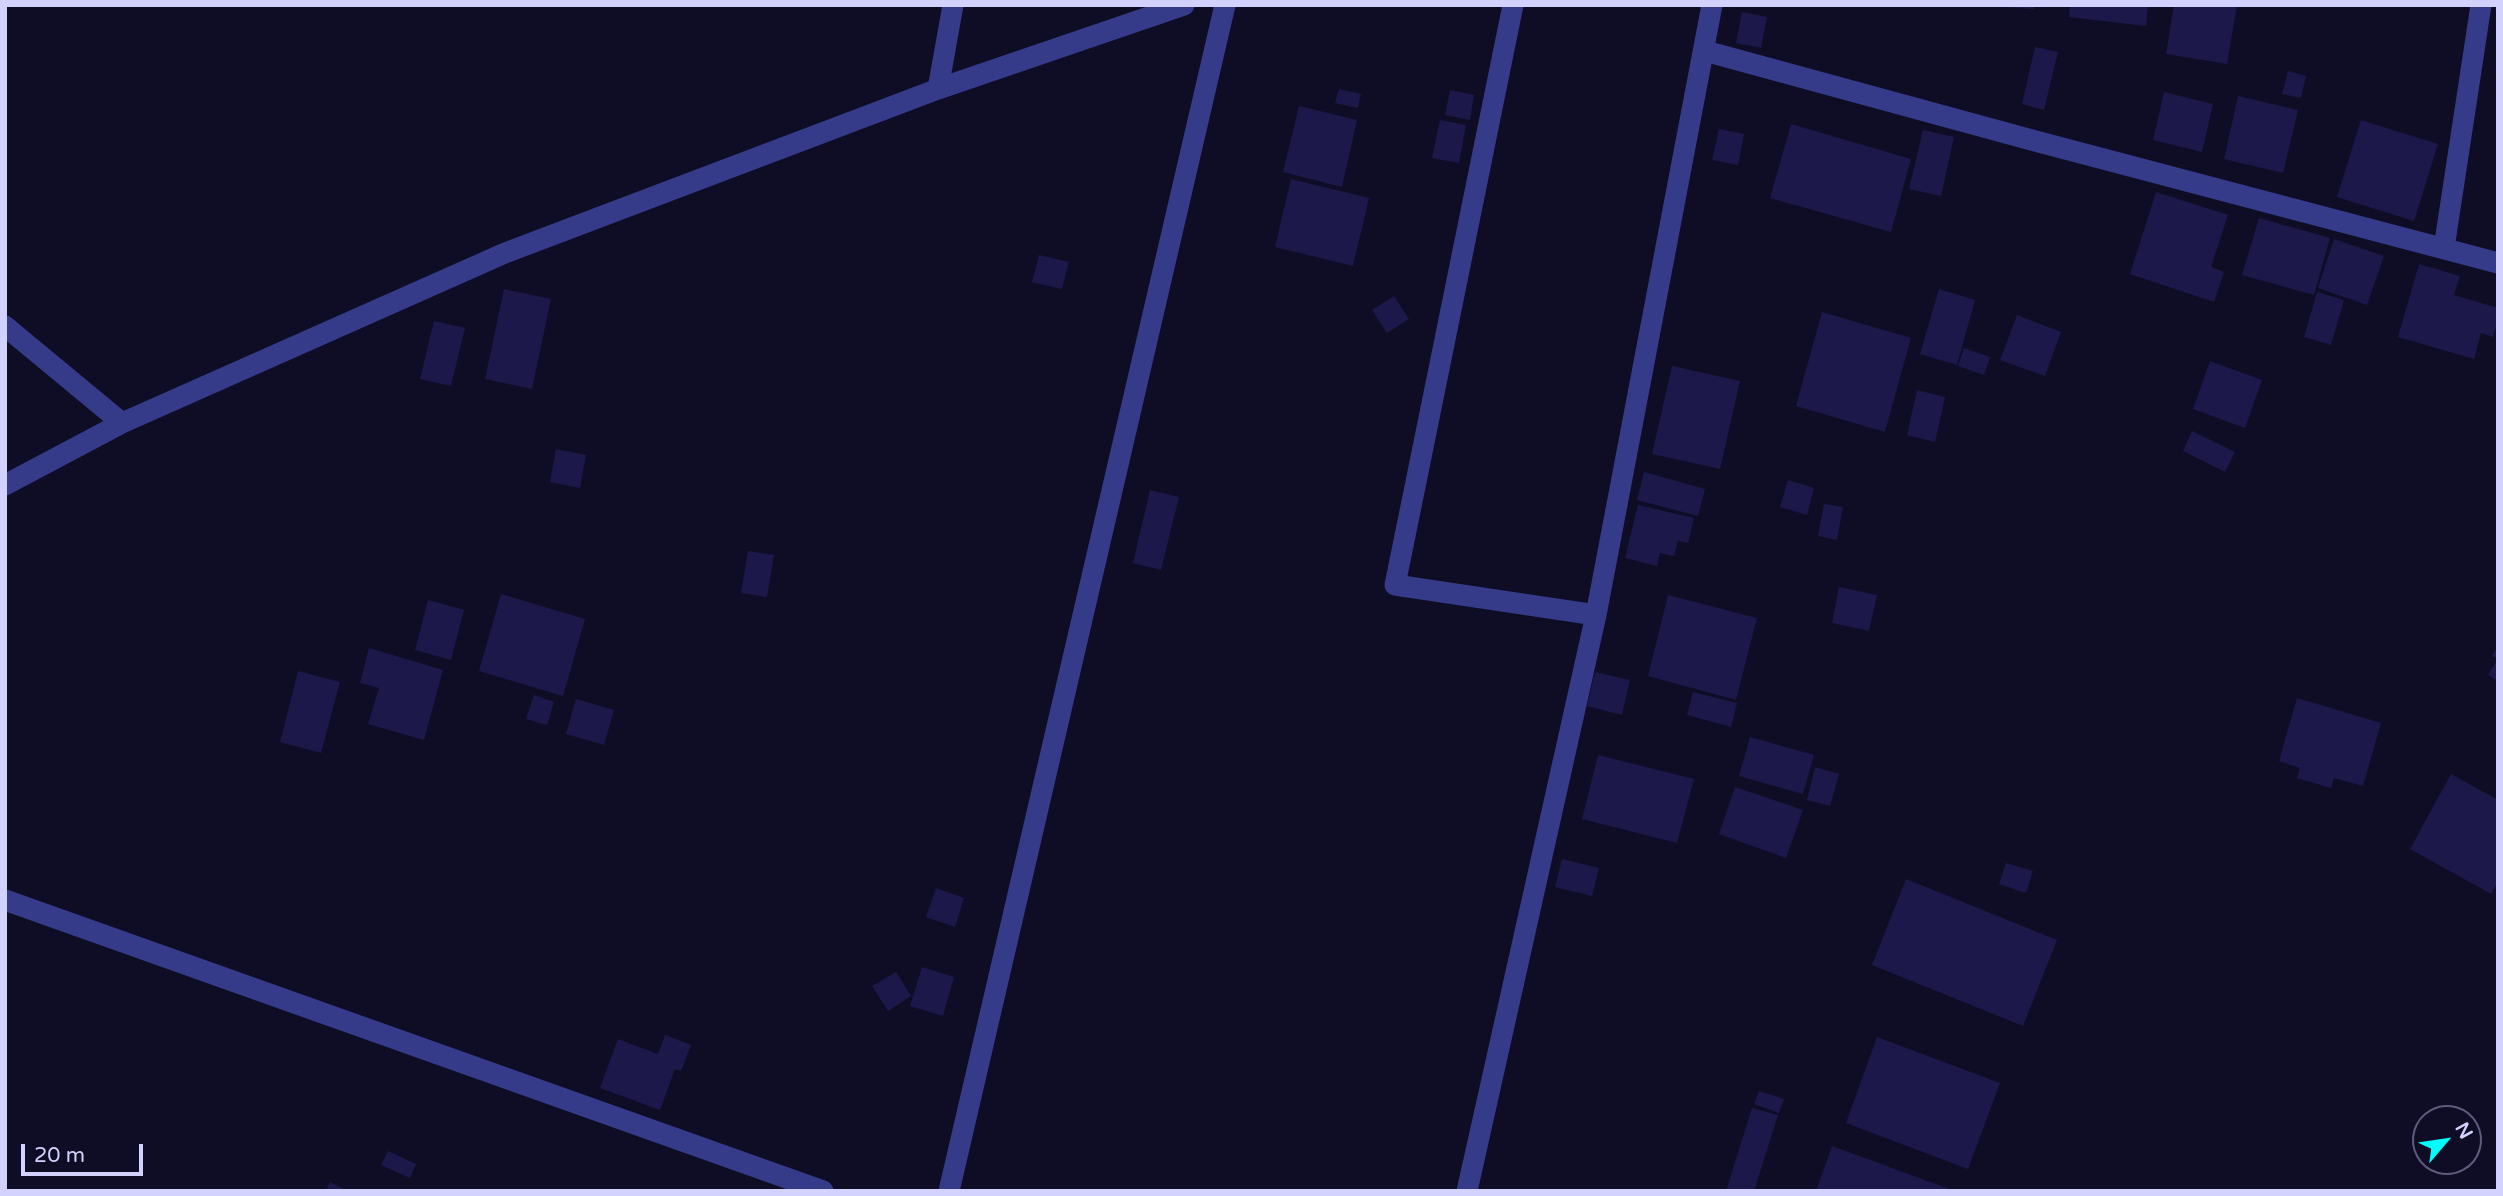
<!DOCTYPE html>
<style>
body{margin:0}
#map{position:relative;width:2503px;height:1196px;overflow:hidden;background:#0f0d26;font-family:"Varela Round",sans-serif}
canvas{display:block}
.frame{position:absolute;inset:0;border:7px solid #d3d2ff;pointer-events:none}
.north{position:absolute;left:2412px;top:1105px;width:70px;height:70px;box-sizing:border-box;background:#0f0d26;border:2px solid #5d5c7d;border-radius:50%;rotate:61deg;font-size:19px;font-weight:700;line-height:28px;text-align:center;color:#d3d2ff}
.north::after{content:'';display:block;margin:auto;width:24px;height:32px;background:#00fdfb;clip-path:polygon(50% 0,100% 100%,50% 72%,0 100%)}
.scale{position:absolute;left:21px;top:1144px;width:122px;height:32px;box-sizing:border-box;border:4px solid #d3d2ff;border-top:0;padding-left:9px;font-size:21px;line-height:24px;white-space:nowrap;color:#d3d2ff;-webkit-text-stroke:5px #0f0d26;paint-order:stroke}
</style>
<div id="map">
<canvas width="2503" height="1196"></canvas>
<div class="frame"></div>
<div class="north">N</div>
<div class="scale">20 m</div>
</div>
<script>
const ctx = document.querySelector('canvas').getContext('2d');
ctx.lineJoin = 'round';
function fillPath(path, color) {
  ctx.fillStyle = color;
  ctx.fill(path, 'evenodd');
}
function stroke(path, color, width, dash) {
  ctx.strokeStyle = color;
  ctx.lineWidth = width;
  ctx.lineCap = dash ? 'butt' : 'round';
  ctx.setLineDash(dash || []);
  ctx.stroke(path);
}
fillPath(new Path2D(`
 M2004 5H2035L2034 9 2004 7Z
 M2070 5H2148L2146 26 2069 17Z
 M2174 5H2237L2227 64 2166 54Z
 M1742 12 1767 17 1761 48 1736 43Z
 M2035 47 2058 52 2044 110 2022 104Z
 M2288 71 2306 76 2301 98 2282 94Z
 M1339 89 1361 94 1358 108 1335 103Z
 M1450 90 1474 95 1470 120 1445 115Z
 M2164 92 2213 104 2202 152 2153 140Z
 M2238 96 2298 110 2283 173 2224 159Z
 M1299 106 1357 120 1342 187 1283 172Z
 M1440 120 1466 125 1459 163 1432 158Z
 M2361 120 2438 144 2414 221 2337 197Z
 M1791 124 1911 159 1891 232 1770 198Z
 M1719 129 1744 134 1738 165 1712 160Z
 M1923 130 1954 137 1941 196 1909 189Z
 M1291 179 1369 198 1353 266 1275 247Z
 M2156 192 2228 215 2211 267 2224 272 2214 302 2130 274Z
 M2259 218 2330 238 2314 295 2242 275Z
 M2334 239 2384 256 2367 305 2318 288Z
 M1039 255 1069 262 1062 289 1032 282Z
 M2419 264 2460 276 2454 295 2498 308V320L2493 337 2481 333 2474 359 2398 337Z
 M504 289 551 299 532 389 485 379Z
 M1939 289 1975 300 1957 365 1920 354Z
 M2317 292 2344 300 2331 345 2304 337Z
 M1394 296 1409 319 1387 333 1372 310Z
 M1822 312 1911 338 1885 432 1796 406Z
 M2017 315 2061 332 2045 376 2000 360Z
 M434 321 465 328 451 386 420 379Z
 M1964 348 1990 357 1984 375 1958 366Z
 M2210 361 2262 380 2245 428 2193 409Z
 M1672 366 1740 381 1720 469 1652 454Z
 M1917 390 1945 397 1935 442 1907 435Z
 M2192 431 2235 452 2225 472 2183 451Z
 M556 449 586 455 580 488 550 482Z
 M1644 472 1705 489 1698 516 1637 500Z
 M1788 480 1814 488 1807 515 1780 507Z
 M1150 490 1179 497 1161 570 1133 563Z
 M1824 504 1843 507 1837 540 1818 536Z
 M1638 505 1694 518 1688 543 1678 541 1674 556 1660 553 1657 566 1625 558Z
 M748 551 774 555 767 597 741 593Z
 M1839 587 1877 595 1869 631 1832 623Z
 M501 594 585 619 563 696 479 671Z
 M1668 595 1757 618 1736 700 1648 676Z
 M428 600 464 610 451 660 415 650Z
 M2498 646V681L2488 675 2498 659 2492 656Z
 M369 648 443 670 424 740 368 724 379 688 360 683Z
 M298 671 340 682 321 753 280 742Z
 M1595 672 1630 680 1622 715 1587 706Z
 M1693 692 1737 703 1731 727 1687 715Z
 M534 695 554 702 547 725 526 719Z
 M2297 698 2381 723 2363 786 2334 778 2331 788 2297 778 2300 768 2279 761Z
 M576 699 614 710 604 745 566 734Z
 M1750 737 1814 755 1803 794 1739 776Z
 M1598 755 1694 779 1677 843 1582 819Z
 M1815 767 1839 774 1830 806 1807 800Z
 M2451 774 2498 800V882L2491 894 2410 849Z
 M1735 787 1803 810 1786 858 1719 834Z
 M1562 859 1599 868 1592 896 1555 887Z
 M2006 863 2033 871 2026 893 1999 884Z
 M1906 879 2057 940 2023 1026 1872 965Z
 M936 888 964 898 955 927 926 917Z
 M922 967 954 977 943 1016 910 1006Z
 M896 972 911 996 888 1011 872 986Z
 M665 1035 691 1045 681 1071 675 1069 660 1110 600 1088 618 1039 658 1054Z
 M1877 1037 2000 1083 1968 1169 1846 1123Z
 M1759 1091 1784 1099 1779 1113 1754 1104Z
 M1752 1108 1778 1115 1754 1191H1726Z
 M1832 1146 1952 1190V1191H1816Z
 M388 1151 416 1164 410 1178 381 1165Z
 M330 1182 348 1191H326Z`), '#1c1849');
stroke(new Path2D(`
 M1513 5 1395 585 1596 615
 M1705 51 2039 142 2498 263
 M938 89 953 5
 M2444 248 2481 5
 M5 326 122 423
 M5 485 122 423 505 253 938 89 1184 5
 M5 900 823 1191
 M949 1191 1225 5
 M1467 1191 1596 615 1712 5`), '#353a89', 21);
</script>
